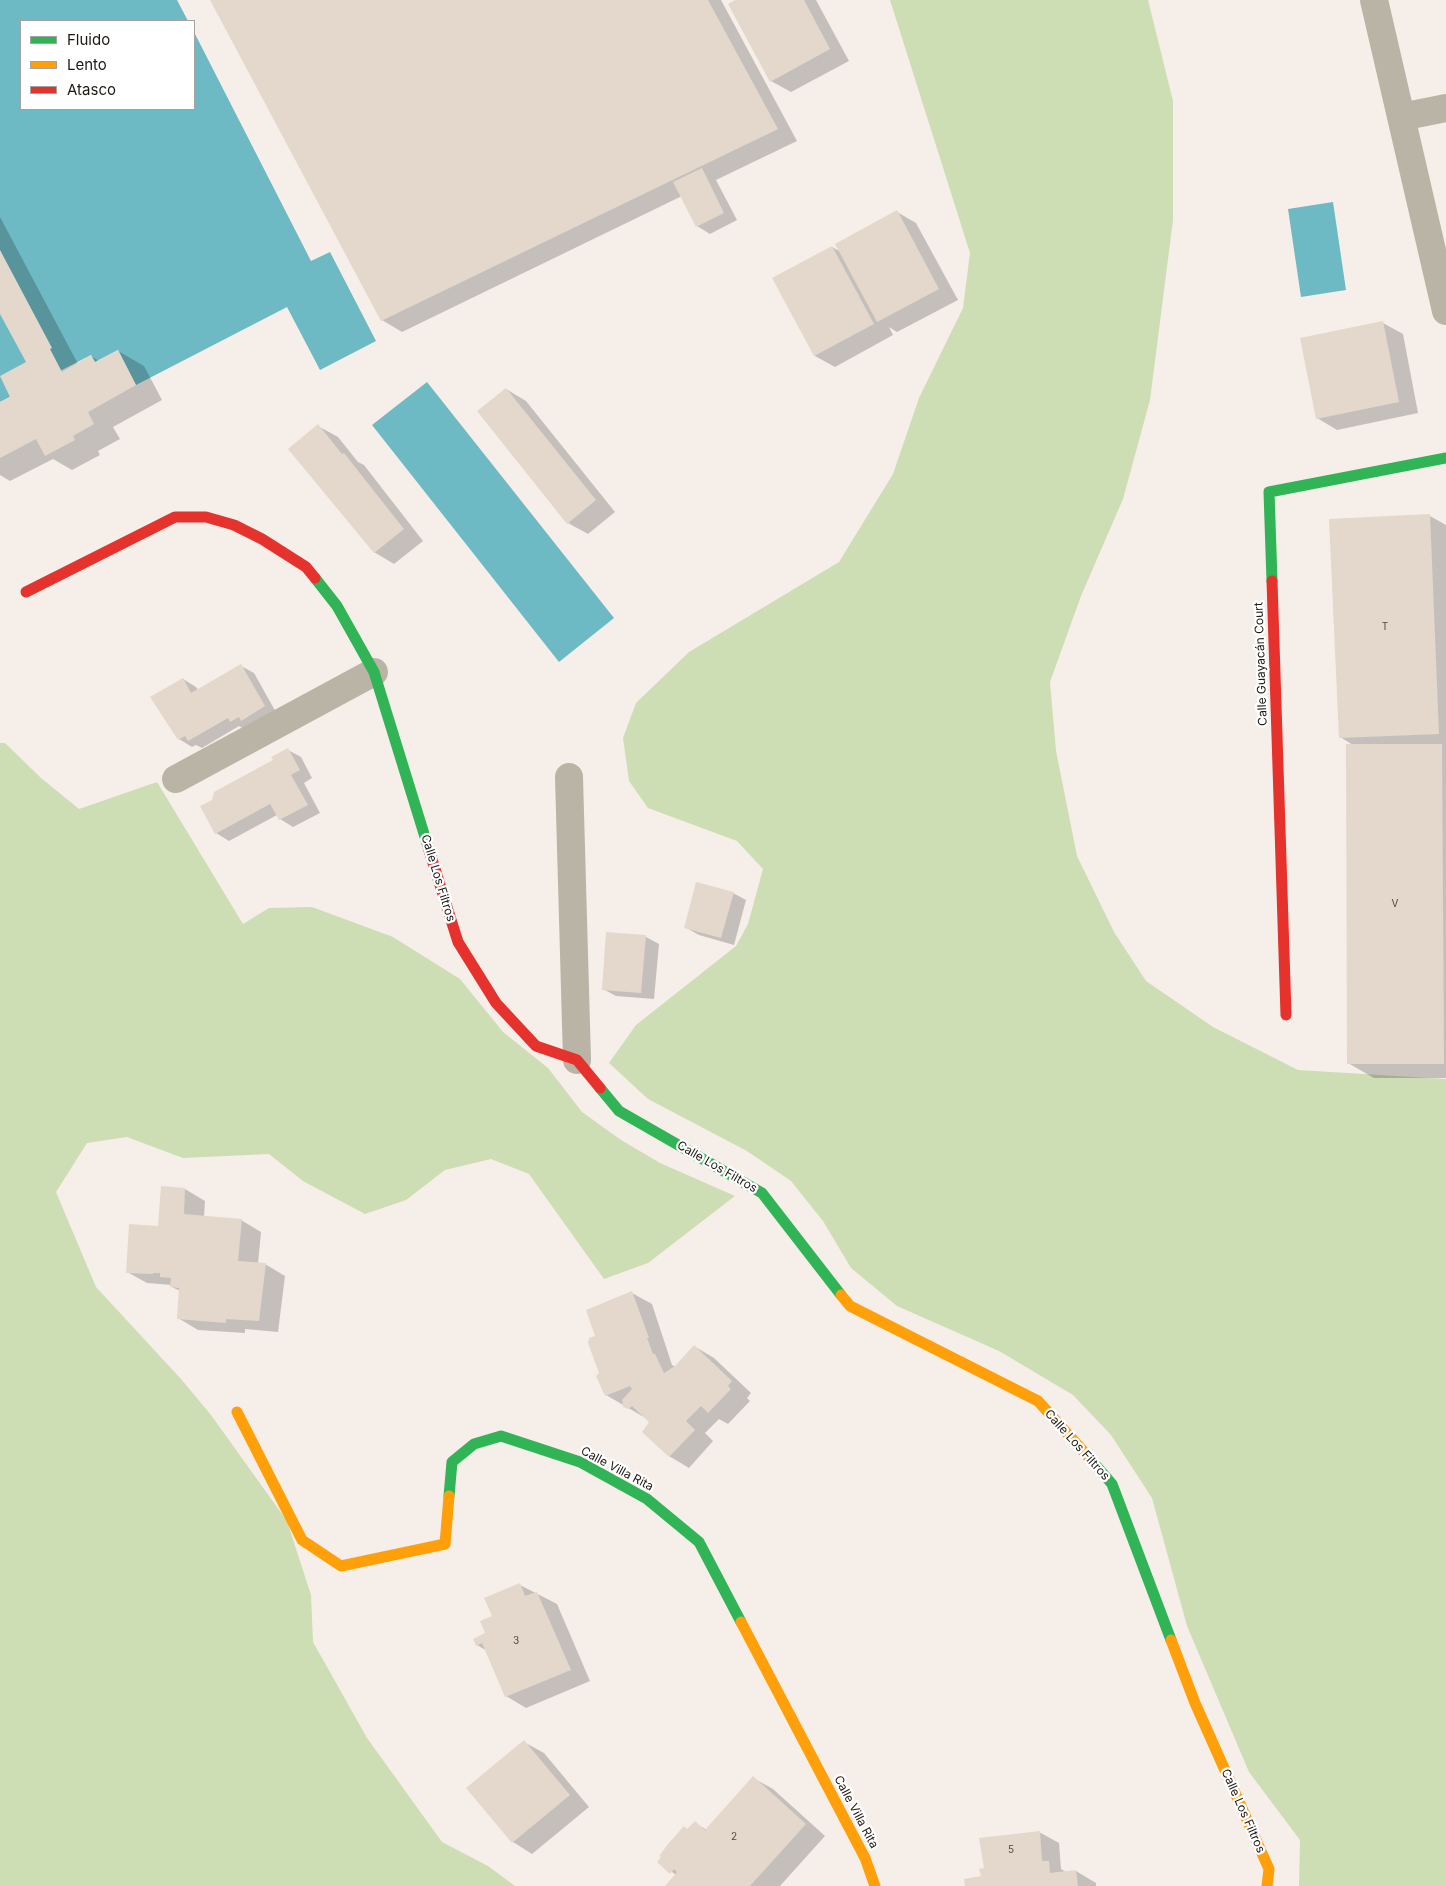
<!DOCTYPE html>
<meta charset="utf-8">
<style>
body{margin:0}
#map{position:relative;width:1446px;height:1886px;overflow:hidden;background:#f6efe9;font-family:Inter,sans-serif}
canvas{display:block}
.legend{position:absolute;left:20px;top:20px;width:175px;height:90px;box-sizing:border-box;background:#fff;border:1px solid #a5a3a1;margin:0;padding:6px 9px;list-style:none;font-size:15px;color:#1d1814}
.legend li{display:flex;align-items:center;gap:10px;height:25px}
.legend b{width:25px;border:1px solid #a5a3a1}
</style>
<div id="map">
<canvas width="1446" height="1886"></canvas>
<ul class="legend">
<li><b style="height:6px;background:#30b455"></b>Fluido</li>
<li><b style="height:6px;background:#ff9f0a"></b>Lento</li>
<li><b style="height:6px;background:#e5322d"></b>Atasco</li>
</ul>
</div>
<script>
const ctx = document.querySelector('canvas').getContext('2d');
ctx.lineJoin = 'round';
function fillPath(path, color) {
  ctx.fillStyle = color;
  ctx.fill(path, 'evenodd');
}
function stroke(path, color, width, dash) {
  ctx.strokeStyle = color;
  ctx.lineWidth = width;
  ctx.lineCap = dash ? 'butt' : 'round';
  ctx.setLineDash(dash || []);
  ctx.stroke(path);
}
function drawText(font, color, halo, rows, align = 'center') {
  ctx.font = font + ' Inter,sans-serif';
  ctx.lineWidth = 4.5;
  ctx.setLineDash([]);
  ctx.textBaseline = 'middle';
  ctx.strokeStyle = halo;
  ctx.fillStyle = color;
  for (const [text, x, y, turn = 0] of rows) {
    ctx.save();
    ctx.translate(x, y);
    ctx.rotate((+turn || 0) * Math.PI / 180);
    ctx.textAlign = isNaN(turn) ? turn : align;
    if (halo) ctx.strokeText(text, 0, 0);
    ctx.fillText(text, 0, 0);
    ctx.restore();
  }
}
fillPath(new Path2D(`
 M890 0H1148L1173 101V220L1150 400 1123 499 1081 596 1050 682 1056 751 1077 856 1114 932 1146 981 1213 1027 1298 1070 1446 1079V1886H1299L1300 1840 1249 1772 1187 1626 1152 1498 1111 1435 1073 1395 999 1351 897 1306 851 1268 823 1221 791 1181 747 1151 648 1099 609 1063 636 1025 736 946 748 924 763 869 737 841 648 808 629 781 623 738 636 703 689 652 839 562 893 474 919 398 963 308 970 253Z
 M0 743H5L41 778 79 809 157 782 243 924 269 908 312 907 393 937 460 979 503 1032 548 1068 582 1112 621 1140 660 1163 735 1196 648 1263 604 1279 529 1174 491 1159 445 1170 406 1200 365 1214 303 1181 269 1154 183 1158 127 1137 87 1143 56 1192 96 1287 181 1379 211 1415 287 1521 311 1595 313 1642 367 1738 442 1842 488 1866 515 1886H0Z`), '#cdddb4');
fillPath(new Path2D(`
 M0 0H177L188 21H21V109H194V32L311 261 330 252 376 341 320 370 287 307 136 385 118 350 95 362 91 355 0 402Z
 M1333 202 1346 290 1301 297 1288 209Z
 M427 382 614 618 559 662 372 425Z`), '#6db9c4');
fillPath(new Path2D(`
 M211 0H721L797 141 716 180 737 220 710 234 697 226 682 196 402 332 382 320Z
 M738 0H816L849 61 791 92 771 81Z
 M897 212 916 223 958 300 897 332 889 327 893 335 835 367 815 356 774 279 832 247 841 252Z
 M0 217 78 364 91 356 99 361 118 351 144 366 162 400 113 427 120 439 98 451 100 455 72 470 53 459 10 481 0 475V403L12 397 28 363 0 311Z
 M1383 323 1403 334 1418 413 1337 430 1317 418Z
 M506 389 526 401 615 512 588 534 568 523Z
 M318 426 338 437 358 462 364 465 423 541 394 564 374 552Z
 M1430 516 1446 525V1078H1374L1348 1063 1353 745 1340 737Z
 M241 666 254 673 277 714 244 729 239 726 202 748 196 745 192 747 179 739 152 697 183 679 196 687 198 690Z
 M288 750 301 757 312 778 304 783 320 813 293 827 280 819 277 815 229 841 216 833 275 761Z
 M733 893 746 900 734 945 699 935 685 927Z
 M646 937 659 944 654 999 616 996 603 989Z
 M185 1189 205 1201 204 1217 241 1220 261 1232 258 1264H265L285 1276 278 1332 245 1329V1333L198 1330 178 1318 180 1291 172 1287V1285L147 1283 127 1272Z
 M632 1293 652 1304 672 1365 676 1367 694 1346 714 1358 751 1393 747 1398 750 1401 728 1424 719 1419 705 1433 713 1441 689 1468 669 1456 649 1420 606 1395 601 1374 596 1336Z
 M520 1585 557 1604 590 1681 526 1708 506 1696 487 1651 477 1645 487 1634 494 1616Z
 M524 1742 544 1753 589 1807 532 1854 513 1842Z
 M753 1778 773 1789 825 1836 780 1886H666L676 1875 659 1862 685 1828 688 1830 695 1823 707 1830Z
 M1039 1832 1059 1843 1061 1869 1066 1872 1076 1871 1096 1883V1886H967L982 1877 985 1869Z`), '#0003');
fillPath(new Path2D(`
 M210 0H708L778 129 381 321Z
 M735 0H804L830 49 770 82 728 4Z
 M702 168 724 213 696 227 673 182Z
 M897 210 939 289 877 322 835 244Z
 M832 246 874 324 814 356 772 278Z
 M0 250 52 348 50 349 62 372 91 355 95 362 118 350 136 385 88 412 94 424 73 436 75 440 45 456 36 439 0 458V402L10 397 0 376 26 362 0 314Z
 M1383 321 1399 402 1316 419 1300 338Z
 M506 388 596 500 567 524 477 411Z
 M318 424 342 454 344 453 404 529 374 553 288 449Z
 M1430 514 1439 734 1339 738 1329 519Z
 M241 664 265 706 241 721 239 717 230 722 228 718 188 741 185 736 178 740 150 697 183 678 191 693Z
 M1346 744H1442L1444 1064H1347Z
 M288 748 300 770 291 775 308 805 279 820 270 804 215 834 200 806 212 800 214 792 273 760 271 757Z
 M696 882 734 892 721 938 684 928Z
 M606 932 646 935 641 993 602 990Z
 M161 1186 185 1188 184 1214 242 1219 238 1261 266 1263 259 1321 226 1319V1323L177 1319 179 1288 170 1287 171 1278 160 1277V1273H153V1274L126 1273 129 1224 158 1226Z
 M632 1291 649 1338H647L653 1354H655L664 1373 675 1366 694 1345 732 1381 728 1386 731 1389 708 1413 701 1406 686 1421 695 1430 669 1457 642 1432 649 1422 632 1406 628 1409 623 1407 622 1400 632 1389 630 1386 605 1396 596 1376 599 1373 588 1343 589 1338 595 1336 586 1310Z
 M520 1583 525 1596 537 1592 571 1670 505 1697 482 1643 476 1646 473 1639 485 1633 480 1621 492 1616 484 1598Z
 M524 1740 570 1795 512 1843 466 1788Z
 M753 1776 806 1824 750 1886H665L677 1872 674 1869 670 1874 657 1862 661 1857 659 1856 668 1844 684 1826 687 1829 695 1821 705 1830Z
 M1040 1831 1042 1861H1049L1050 1873 1076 1870 1078 1886H965L964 1879 981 1876 979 1869 984 1868 979 1838Z`), '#e4d7cc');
stroke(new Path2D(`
 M1374 0 1446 311
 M1401 117 1446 108
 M569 777 577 1060
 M176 779 374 672`), '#bab4a6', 28);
stroke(new Path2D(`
 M315 578 337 606 374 672 429 850
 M1272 581 1269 492 1446 458
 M600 1088 619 1111 762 1193 841 1295
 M1093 1462 1112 1484 1171 1640
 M449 1496 452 1462 474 1444 501 1436 580 1462 647 1499 699 1542 741 1622`), '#30b455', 11);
stroke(new Path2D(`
 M841 1295 850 1306 1038 1401 1093 1462
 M237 1412 302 1540 341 1566 445 1544 449 1496
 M741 1622 865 1858 875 1886
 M1171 1640 1195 1703 1269 1869 1267 1886`), '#ff9f0a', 11);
stroke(new Path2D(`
 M1272 581 1286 1015
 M26 592 175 517H206L234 525 262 539 306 567 315 578
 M429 850 458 942 496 1003 536 1046 577 1060 600 1088`), '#e5322d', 11);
drawText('10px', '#504943', null, [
 ["T",1385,627],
 ["V",1395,904],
 ["3",516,1641],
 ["2",734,1837],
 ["5",1011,1850]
]);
drawText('12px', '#1d1814', '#fff', [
 ["Calle Guayacán Court",1261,664,-92],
 ["Calle Los Filtros",438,878,73],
 ["Calle Los Filtros",717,1167,30],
 ["Calle Los Filtros",1077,1445,48],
 ["Calle Villa Rita",617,1469,28],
 ["Calle Los Filtros",1243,1811,66],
 ["Calle Villa Rita",856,1812,62]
]);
</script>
